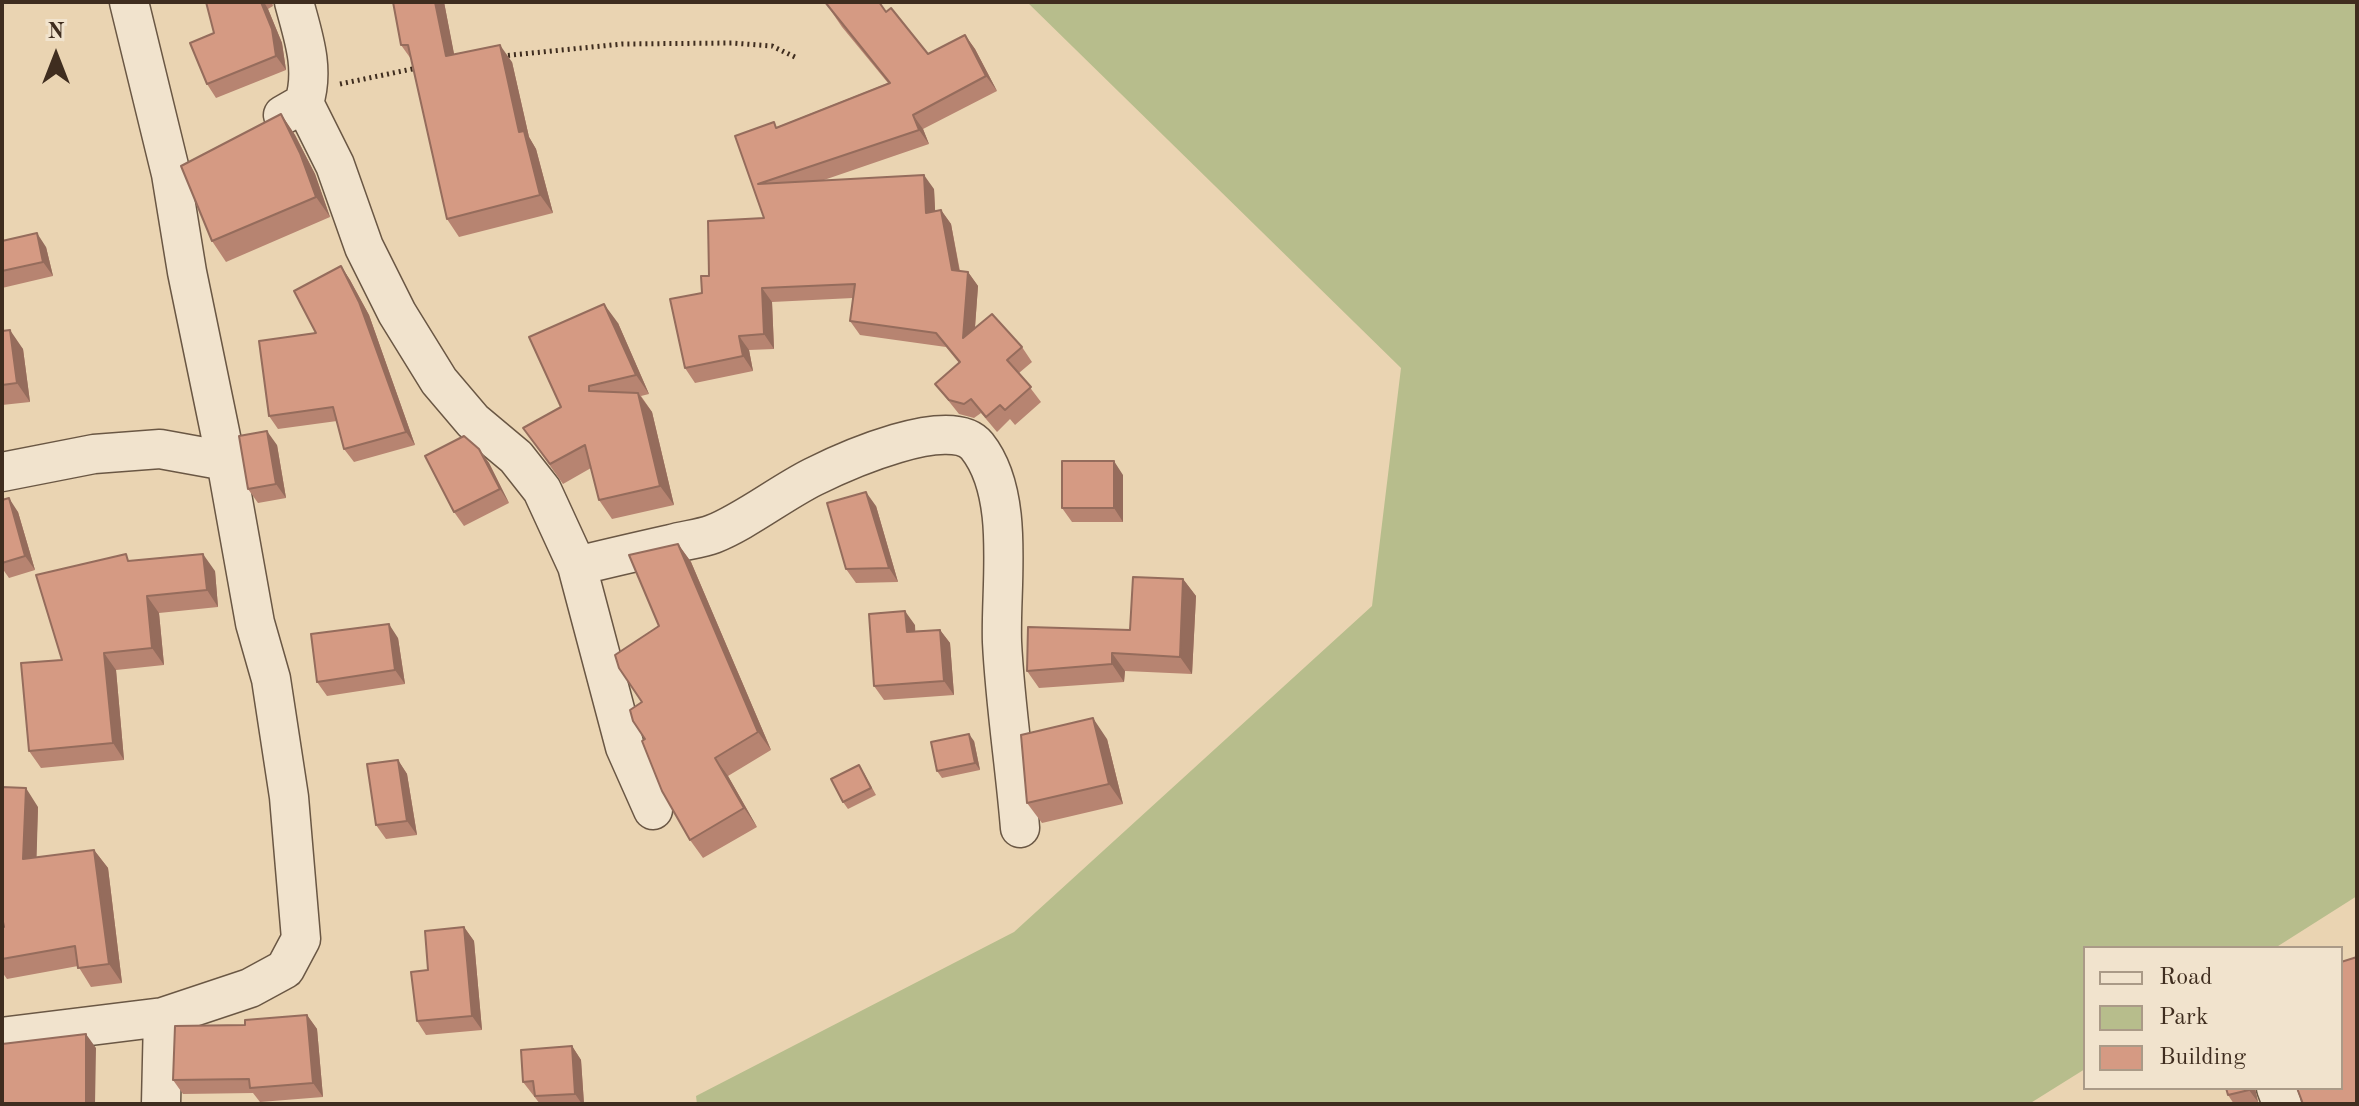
<!DOCTYPE html>
<style>
body{margin:0}
#map{position:relative;width:2359px;height:1106px;overflow:hidden;background:#ead4b2;font-family:"Old Standard TT",serif}
canvas{display:block}
.frame{position:absolute;inset:0;border:4px solid #3f2d1f;pointer-events:none}
.legend{position:absolute;left:2083px;top:946px;width:260px;height:144px;box-sizing:border-box;background:#f1e3cd;border:2px solid #aa9a87;margin:0;padding:10px 14px;list-style:none;font-size:24px;color:#3f2d1f}
.legend li{display:flex;align-items:center;gap:16px;height:40px}
.legend b{width:40px;border:2px solid #aa9a87}
.north{position:absolute;left:16px;top:16px;width:80px;height:80px;-webkit-text-stroke:6px #f1e3cd;paint-order:stroke;rotate:0deg;font-size:22px;font-weight:700;line-height:32px;text-align:center;color:#3f2d1f}
.north::after{content:'';display:block;margin:auto;width:28px;height:36px;background:#3f2d1f;clip-path:polygon(50% 0,100% 100%,50% 72%,0 100%)}
</style>
<div id="map">
<canvas width="2359" height="1106"></canvas>
<div class="frame"></div>
<ul class="legend">
<li><b style="height:10px;background:#f1e3cd"></b>Road</li>
<li><b style="height:22px;background:#b7bd8c"></b>Park</li>
<li><b style="height:22px;background:#d59a83"></b>Building</li>
</ul>
<div class="north">N</div>
</div>
<script>
const ctx = document.querySelector('canvas').getContext('2d');
ctx.lineJoin = 'round';
function fillPath(path, color) {
  ctx.fillStyle = color;
  ctx.fill(path, 'evenodd');
}
function stroke(path, color, width, dash) {
  ctx.strokeStyle = color;
  ctx.lineWidth = width;
  ctx.lineCap = dash ? 'butt' : 'round';
  ctx.setLineDash(dash || []);
  ctx.stroke(path);
}
fillPath(new Path2D(`
 M1027 2H2357V896L2275 948H2085V1069L2029 1104H697L696 1096 1014 932 1372 606 1401 368Z`), '#b7bd8c');
const minor = new Path2D(`
 M304 103 335 165 364 247 397 313 439 381 473 421 516 457 542 490 577 566 625 747 653 810
 M283 115 304 103C315 68 303 36 294 2
 M2 472 94 454 160 449 226 461
 M577 566C609 558 640 551 671 544 685 540 700 539 713 534 744 522 781 493 813 477 843 462 951 413 977 446 1016 495 1000 584 1002 642 1005 704 1015 766 1020 828
 M2 1037 163 1017 250 988 285 969 301 939 289 797 271 679 255 623 226 461 187 272 171 174 129 2
 M2276 1088 2282 1104
 M161 1104 163 1017`);
stroke(minor, '#6a5744', 41);
stroke(new Path2D(`
 M502 56 622 44 732 43 772 46 797 58
 M340 84 417 68`), '#3f2d1f', 5, [2, 4]);
stroke(minor, '#f1e3cd', 38);
fillPath(new Path2D(`
 M206 2H272L273 6 268 9 282 43 286 70 216 98 207 84 214 33Z
 M393 2H444L454 55 512 62 529 137 536 149 553 213 459 237 447 219 411 59 401 45Z
 M825 2 886 12 928 54 965 35 975 49 997 91 923 129 929 144 821 181 934 189 935 211 941 210 951 224 960 271 968 272 978 286 975 328 1022 347 1032 362 1019 373 1041 402 1015 425 1010 419 997 432 981 413 974 418 959 414 935 384 959 363 946 347 860 335 850 321 853 298 772 302 774 349 749 350 753 371 695 383 685 368 702 293 709 276 764 218 735 136 777 127 888 83 842 27Z
 M281 114 295 135 315 174 330 217 226 262 212 241Z
 M2 241 46 247 53 276 2 288Z
 M341 266 350 280 369 315 415 445 354 462 344 449 337 421 278 429 269 416 316 333Z
 M618 323 649 394 641 396 652 412 674 505 612 519 599 500 591 468 563 484 523 428 561 407Z
 M2 331 23 349 30 402 2 405Z
 M277 445 286 498 258 503 248 489Z
 M479 449 489 463 509 503 464 526 454 512Z
 M1123 475V522H1072L1062 508Z
 M2 500 18 512 35 570 9 578 2 568Z
 M876 506 898 582 856 583 846 569Z
 M678 544 691 562 771 750 728 776 757 827 703 858 690 840 645 739 642 702Z
 M131 561 215 571 218 607 159 613 164 665 116 670 124 760 41 768 29 751 62 660Z
 M1183 579 1196 596 1192 674 1125 671 1124 682 1039 688 1027 671 1130 630Z
 M915 625V631L940 630 950 643 954 695 884 700 874 686Z
 M398 638 405 684 327 696 317 682Z
 M1107 739 1123 804 1042 823 1027 803Z
 M974 741 980 770 942 778 937 771Z
 M398 760 407 774 417 835 386 839 376 825Z
 M864 773 876 795 848 809 843 802Z
 M38 807 36 858 94 850 108 868 122 983 91 987 78 966 7 979 2 972V927H4Z
 M464 927 474 941 482 1030 426 1035 417 1021 428 970Z
 M307 1015 317 1029 323 1097 260 1102 253 1093 183 1094 173 1080 245 1025Z
 M572 1046 581 1060 584 1104H540L523 1082Z
 M2226 1088H2255L2258 1102 2250 1104H2234L2228 1095Z`), '#b78471');
fillPath(new Path2D(`
 M261 2H264L268 9 282 43 286 70 276 56Z
 M435 2H444L458 74 446 56Z
 M965 35 975 49 997 91 986 76Z
 M500 45 512 62 529 137 536 149 553 213 540 195 519 132Z
 M281 114 295 135 315 174 330 217 316 197Z
 M913 115 923 129 929 144 919 130Z
 M924 175 934 189 936 227 926 213Z
 M941 210 951 224 962 285 952 270Z
 M37 233 46 247 53 276 43 262Z
 M341 266 350 280 369 315 415 445 406 432Z
 M968 272 978 286 973 353 963 338Z
 M762 288 772 302 774 349 764 334Z
 M604 304 618 323 649 394 636 375Z
 M10 330 23 349 30 402 17 383Z
 M739 336 749 350 753 371 743 356Z
 M638 393 652 412 674 505 660 486Z
 M267 431 277 445 286 498 276 484Z
 M479 449 489 463 509 503 500 489Z
 M1114 461 1123 475V522L1114 508Z
 M866 492 876 506 898 582 889 568Z
 M9 498 18 512 35 570 25 556Z
 M678 544 691 562 771 750 758 732Z
 M203 554 215 571 218 607 207 590Z
 M1183 579 1196 596 1192 674 1180 657Z
 M147 596 159 613 164 665 152 648Z
 M905 611 915 625 916 646 907 632Z
 M389 624 398 638 405 684 395 670Z
 M940 630 950 643 954 695 944 681Z
 M104 653 116 670 124 760 113 743Z
 M1112 653 1125 671 1124 682 1112 664Z
 M1093 718 1107 739 1123 804 1109 784Z
 M969 734 974 741 980 770 975 763Z
 M715 758 728 776 757 827 744 808Z
 M398 760 407 774 417 835 407 821Z
 M26 788 38 807 36 878 23 859Z
 M94 850 108 868 122 983 109 964Z
 M464 927 474 941 482 1030 472 1016Z
 M307 1015 317 1029 323 1097 313 1083Z
 M86 1034 96 1048 95 1104H86Z
 M572 1046 581 1060 584 1104H582L575 1094Z
 M2249 1088H2255L2258 1102 2249 1090Z`), '#956c5c');
const building = new Path2D(`
 M206 2H261L272 29 276 56 207 84 190 43 214 33Z
 M393 2H435L446 56 500 45 519 132 524 131 540 195 447 219 408 45H401Z
 M825 2H879L886 12 891 8 928 54 965 35 986 76 913 115 919 130 758 184 924 175 926 213 941 210 952 270 968 272 963 338 992 314 1022 347 1007 360 1031 387 1005 410 1000 405 986 417 971 399 964 404 949 400 935 384 960 362 936 333 850 321 855 284 762 288 764 334 739 336 743 356 685 368 670 299 702 293 701 276H709L708 221 764 218 735 136 774 122 776 128 890 83Z
 M281 114 300 153 316 197 212 241 181 166Z
 M37 233 43 262 2 271V241Z
 M341 266 359 302 406 432 344 449 333 407 269 416 259 341 316 333 294 291Z
 M604 304 636 375 589 386V391L638 393 660 486 599 500 585 445 550 464 523 428 561 407 529 337Z
 M10 330 17 383 2 385V331Z
 M267 431 276 484 248 489 239 436Z
 M464 436 479 449 500 489 454 512 425 456Z
 M1062 461H1114V508H1062Z
 M866 492 889 568 846 569 827 503Z
 M9 498 25 556 2 563V500Z
 M678 544 758 732 715 758 744 808 690 840 662 791 642 741 645 739 633 721 630 710 642 702 619 668 615 655 659 626 629 555Z
 M126 554 128 561 203 554 207 590 147 596 152 648 104 653 113 743 29 751 21 663 62 660 36 575Z
 M1133 577 1183 579 1180 657 1112 653V664L1027 671 1028 627 1130 630Z
 M905 611 907 632 940 630 944 681 874 686 869 614Z
 M389 624 395 670 317 682 311 634Z
 M1093 718 1109 784 1027 803 1021 735Z
 M969 734 975 763 937 771 931 742Z
 M398 760 407 821 376 825 367 764Z
 M859 765 871 788 843 802 831 779Z
 M2 787 26 788 23 859 94 850 109 964 78 968 75 946 2 959V927H4L2 917Z
 M464 927 472 1016 417 1021 411 972 428 970 425 931Z
 M2357 957V1104H2303L2297 1088H2341V962Z
 M307 1015 313 1083 250 1088 249 1079 173 1080 175 1026 245 1025V1020Z
 M86 1034V1104H2V1044Z
 M572 1046 575 1094 535 1096 533 1081 523 1082 521 1050Z
 M2226 1088H2249V1090L2228 1095Z`);
fillPath(building, '#d59a83');
stroke(building, '#956c5c', 2);
</script>
